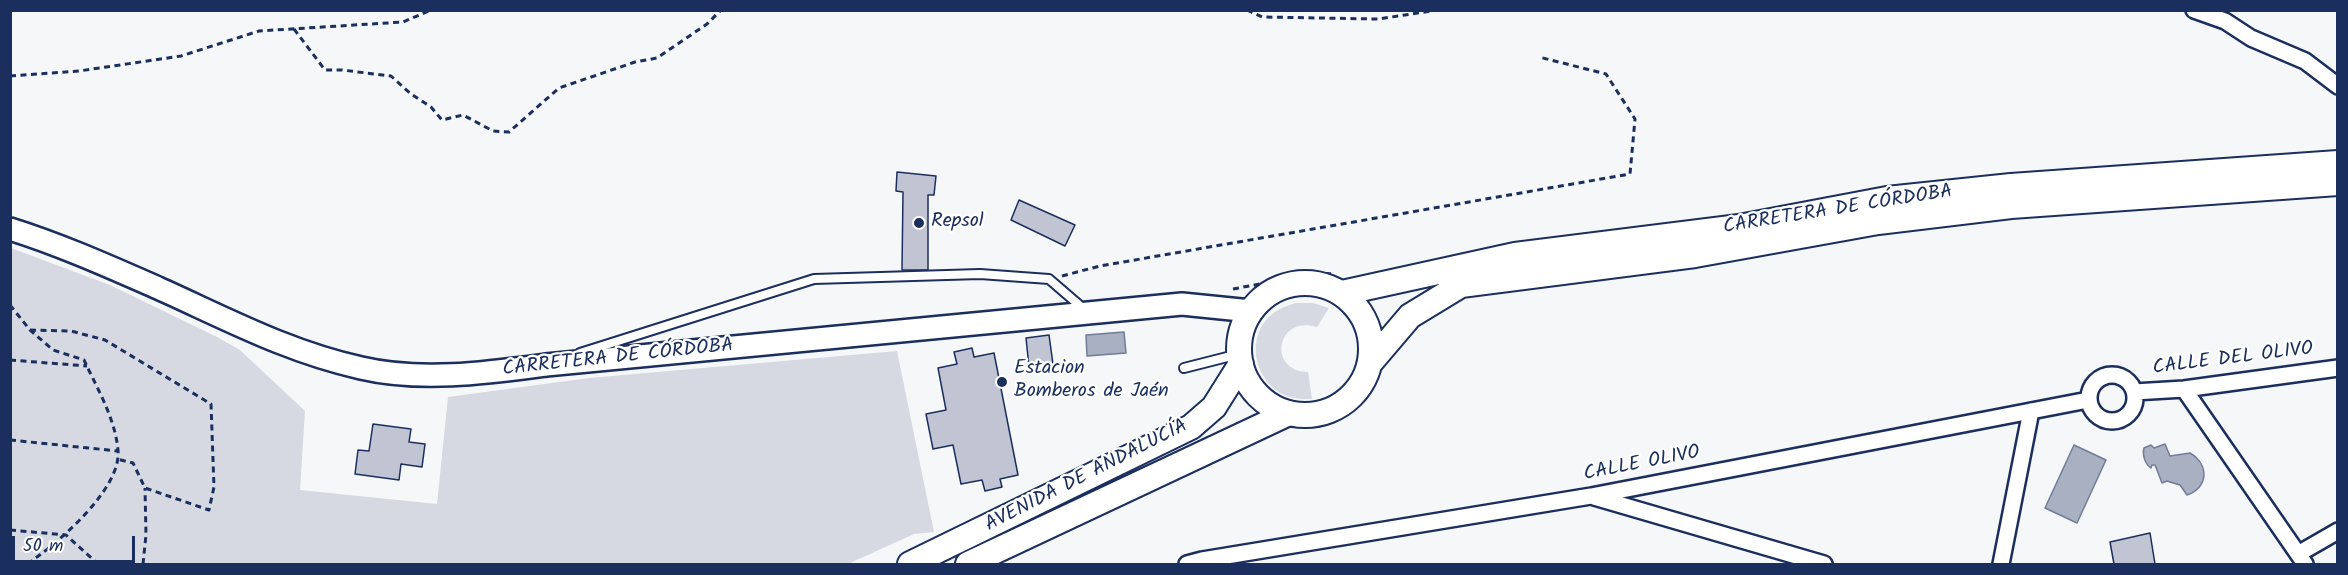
<!DOCTYPE html>
<meta charset="utf-8">
<style>
body{margin:0}
#map{position:relative;width:2348px;height:575px;overflow:hidden;background:#f6f7f9;font-family:Kalam,sans-serif}
canvas{display:block}
.frame{position:absolute;inset:0;border:12px solid #1b2f5e;pointer-events:none}
.scale{position:absolute;left:12px;top:536px;width:123px;height:27px;box-sizing:border-box;border:3px solid #1b2f5e;border-top:0;padding-left:8px;font-size:18px;line-height:21px;white-space:nowrap;color:#1b2f5e;-webkit-text-stroke:4px #fff;paint-order:stroke}
</style>
<div id="map">
<canvas width="2348" height="575"></canvas>
<div class="frame"></div>
<div class="scale">50 m</div>
</div>
<script>
const ctx = document.querySelector('canvas').getContext('2d');
ctx.lineJoin = 'round';
function fillPath(path, color) {
  ctx.fillStyle = color;
  ctx.fill(path, 'evenodd');
}
function stroke(path, color, width, dash) {
  ctx.strokeStyle = color;
  ctx.lineWidth = width;
  ctx.lineCap = dash ? 'butt' : 'round';
  ctx.setLineDash(dash || []);
  ctx.stroke(path);
}
function drawText(font, color, halo, rows, align = 'center') {
  ctx.font = font + ' Kalam,sans-serif';
  ctx.lineWidth = 4.5;
  ctx.setLineDash([]);
  ctx.textBaseline = 'middle';
  ctx.strokeStyle = halo;
  ctx.fillStyle = color;
  for (const [text, x, y, turn = 0] of rows) {
    ctx.save();
    ctx.translate(x, y);
    ctx.rotate((+turn || 0) * Math.PI / 180);
    ctx.textAlign = isNaN(turn) ? turn : align;
    if (halo) ctx.strokeText(text, 0, 0);
    ctx.fillText(text, 0, 0);
    ctx.restore();
  }
}
fillPath(new Path2D(`
 M11 248 110 285 217 337 240 350 305 411 300 490 437 504 448 397 589 378 897 351 934 532 914 534 848 564H11Z
 M1296 303H1313L1329 308 1317 327C1275 315 1268 372 1308 372L1312 399C1302 399 1293 399 1284 395 1256 382 1246 342 1267 319 1275 310 1285 306 1296 303Z`), '#d6d9e2');
const water = new Path2D(`
 M1124 332 1126 353 1087 356 1086 335Z
 M2165 444 2170 456 2190 453C2210 465 2208 488 2187 495L2180 485 2167 481 2162 483 2155 465H2152L2151 468C2145 464 2142 455 2144 448L2151 445 2154 448Z
 M2074 445 2106 460 2077 523 2045 508Z`);
fillPath(water, '#a9b0c1');
stroke(water, '#707c99', 1.5);
const building = new Path2D(`
 M897 172 936 176 934 195H928V270H902L903 192 896 191Z
 M1019 200 1075 225 1065 246 1011 220Z
 M1049 335 1053 364 1029 367 1026 338Z
 M972 348 974 357 994 353 1018 475 1000 479 1002 487 985 491 982 480 961 484 953 445 933 449 926 414 946 410 938 368 957 364 954 352Z
 M373 424 411 429 409 442 425 444 422 467 401 464 399 480 355 474 358 450 369 451Z
 M2150 533 2155 564H2114L2110 542Z`);
fillPath(building, '#c0c4d3');
stroke(building, '#1b2f5e', 1.5);
const lane = new Path2D(`
 M580 353 814 279 980 274 1049 279 1085 310
 M1184 368 1239 354`);
const street = new Path2D(`
 M2194 10 2225 21 2251 38 2305 61 2338 86
 M2089 398a23 23 0 1 1 46 0a23 23 0 1 1-46 0Z
 M2184 389 2305 564
 M2134 392 2184 389 2338 368
 M1594 497 1824 564
 M2298 554 2338 531
 M1202 560 1591 496 2088 400
 M1187 564 1202 560 1210 563
 M2001 564 2031 411`);
const secondary = new Path2D(`
 M10 229C61 245 110 267 158 288 227 319 286 351 361 368 421 382 486 373 546 365L1182 304 1251 311`);
const primary = new Path2D(`
 M1239 349a66 66 0 1 1 132 0a66 66 0 1 1-132 0Z
 M1342 293 1515 255 1739 227 1887 199 2011 186 2338 163
 M1370 363 1410 316 1461 285 1695 255 1878 222 2011 206 2338 183
 M910 564 1191 427 1214 407 1241 364
 M968 564 1289 413`);
stroke(lane, '#1b2f5e', 12);
stroke(street, '#1b2f5e', 20);
stroke(secondary, '#1b2f5e', 26);
stroke(primary, '#1b2f5e', 28);
stroke(new Path2D(`
 M1247 10 1262 17 1378 19 1438 10
 M294 29 325 70H342L391 76 411 94 431 107 442 120 463 115 493 131 509 132 559 88 635 62 657 58 707 24 721 10
 M10 76 79 71 181 56 259 31 403 22 431 10
 M1062 276 1100 266 1630 174 1635 119 1606 74 1539 57
 M1233 289 1260 284 1294 272 1335 274
 M10 305 30 330 53 350 84 360C97 388 115 418 118 450 122 489 56 545 27 564
 M30 330 71 331 105 340 211 404 214 487 209 510 145 488 133 463 117 459
 M10 360 87 366
 M10 440 118 451
 M10 530 66 535 98 564
 M143 564 146 535 145 488`), '#1b2f5e', 3, [6, 4.5]);
stroke(lane, '#fff', 8);
stroke(street, '#fff', 15);
stroke(secondary, '#fff', 21);
stroke(primary, '#fff', 24);
for (const [x, y, r, color] of [
 [919,223,6,"#1b2f5e"],
 [1002,382,6,"#1b2f5e"]
]) {
  const dot = new Path2D();
  dot.arc(x, y, r, 0, 2 * Math.PI);
  ctx.fillStyle = color;
  ctx.fill(dot);
  stroke(dot, '#fff', 2);
}
drawText('20px', '#1b2f5e', '#fff', [
 ["CARRETERA DE CÓRDOBA",1838,211,-9],
 ["CARRETERA DE CÓRDOBA",618,359,-6],
 ["CALLE DEL OLIVO",2233,360,-7],
 ["CALLE OLIVO",1642,465,-11],
 ["AVENIDA DE ANDALUCÍA",1087,477,-27]
]);
drawText('20px', '#1b2f5e', '#fff', [
 ["Repsol",931,223],
 ["Estacion",1014,370],
 ["Bomberos de Jaén",1014,393]
], 'left');
</script>
